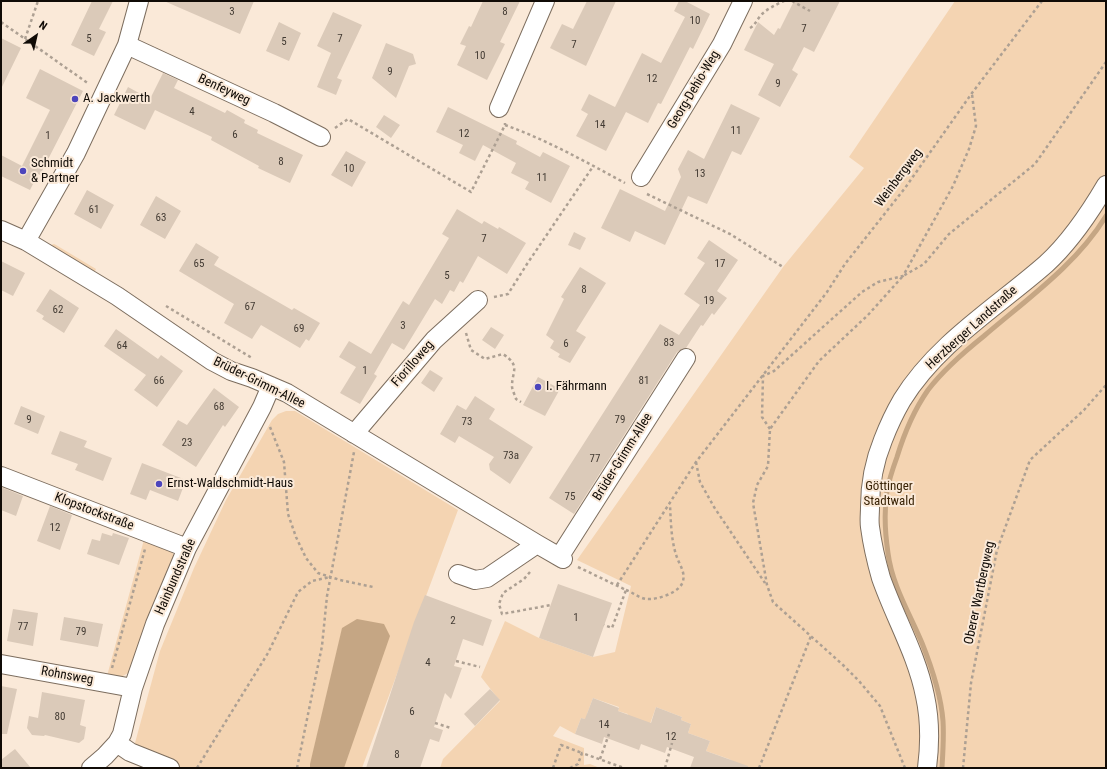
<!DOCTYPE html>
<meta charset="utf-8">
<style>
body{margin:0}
#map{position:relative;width:1107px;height:769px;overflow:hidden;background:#fae9d8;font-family:"Roboto Condensed",sans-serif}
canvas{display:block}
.frame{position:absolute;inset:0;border:2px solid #100b06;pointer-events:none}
.north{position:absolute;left:16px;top:16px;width:40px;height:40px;-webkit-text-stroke:3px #fae9d8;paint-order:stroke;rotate:34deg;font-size:11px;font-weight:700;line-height:16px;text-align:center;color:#100b06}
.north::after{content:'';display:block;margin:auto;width:14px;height:18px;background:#100b06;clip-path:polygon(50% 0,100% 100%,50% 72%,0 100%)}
</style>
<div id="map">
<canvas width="1107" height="769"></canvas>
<div class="frame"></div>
<div class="north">N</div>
</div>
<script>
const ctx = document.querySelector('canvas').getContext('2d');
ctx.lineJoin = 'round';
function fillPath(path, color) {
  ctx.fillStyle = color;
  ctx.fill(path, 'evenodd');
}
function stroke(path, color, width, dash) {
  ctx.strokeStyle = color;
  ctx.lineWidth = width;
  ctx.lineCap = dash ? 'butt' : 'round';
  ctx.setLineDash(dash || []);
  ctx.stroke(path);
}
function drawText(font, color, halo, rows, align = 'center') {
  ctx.font = font + ' "Roboto Condensed",sans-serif';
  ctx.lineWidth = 4;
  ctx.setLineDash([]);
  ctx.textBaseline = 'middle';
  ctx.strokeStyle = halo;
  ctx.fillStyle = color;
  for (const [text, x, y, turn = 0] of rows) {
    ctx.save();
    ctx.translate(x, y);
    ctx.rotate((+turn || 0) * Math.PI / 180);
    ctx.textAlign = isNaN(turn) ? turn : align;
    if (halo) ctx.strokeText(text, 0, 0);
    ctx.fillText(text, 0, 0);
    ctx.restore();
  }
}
fillPath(new Path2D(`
 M955 1H1106V768H745L729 759 706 751 710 741 688 733 691 724 681 720 682 717 656 707 650 724 625 723 628 714 618 711 619 707 593 698 587 714 591 721 581 718 575 734 560 726 553 736 584 748V765L590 764 600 768H440L443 759 500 701 481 677 505 621 539 638 593 657 615 652 631 586 577 560 783 267 864 168 849 157Z
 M54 244 56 245 96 269 94 273 54 248 51 245Z
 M286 411H295L458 510 362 768H179L137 749 135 743 160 651 194 568 226 500 272 420 278 414Z
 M145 536C157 542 171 545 175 558L130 672 119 678 107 676Z`), '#f4d4b2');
fillPath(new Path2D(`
 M357 619 384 624 390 636 344 768H310V764L342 628Z`), '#c5a684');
stroke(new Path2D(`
 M942 767C943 751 944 736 943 721 941 695 932 668 922 643 910 614 892 585 888 553 885 533 884 511 887 491 889 480 893 468 897 457 904 434 914 410 928 390 944 369 964 352 984 336 1027 299 1076 265 1106 216`), '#c5a684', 5);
fillPath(new Path2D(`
 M92 1H113L99 29 106 32 94 56 71 45Z
 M164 1H254L240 34Z
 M483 1H520L500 42 505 44 487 80 457 65 466 46 460 44 469 26 471 27Z
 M587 1H616L586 66 550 48 562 24 573 29Z
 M679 1H685L710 14 693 49 690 47 661 104 658 103 648 123 626 112 606 151 576 136 588 114 581 110 589 94 615 107 642 53 661 63 685 17 674 11Z
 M794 1H840L814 52 804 47 792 70 798 74 780 107 758 95 774 64 744 50 758 22 774 35 778 28 780 29Z
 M333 12 362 25 337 78 342 80 336 95 317 87 331 53 317 46Z
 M279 22 301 33 289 61 266 51Z
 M1 38 21 48 1 89Z
 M386 43 413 54 416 64 409 66 396 98 372 78Z
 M40 69 83 91 40 175 38 174 30 190 1 176V155L22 166 50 110 26 98Z
 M163 73 178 80 174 88 225 113 227 110 245 120 244 123 258 130 257 133 303 155 290 183 258 168 259 166 211 140 212 137 155 110 145 130 114 115 128 87 150 99Z
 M731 104 760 118 741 155 732 151 707 204 688 196 665 245 635 231 630 242 601 228 620 189 665 211 681 177 678 169 688 150 704 159Z
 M448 107 517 141 516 144 540 157 543 152 570 166 551 203 525 189 529 182 511 173 516 163 483 145 475 161 459 153 463 145 436 132Z
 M384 115 400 125 391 138 376 127Z
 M346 151 366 162 352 187 331 175Z
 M87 190 114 205 101 229 74 214Z
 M156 196 181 211 165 239 140 225Z
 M457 209 482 224 484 221 498 229 499 227 526 243 507 274 478 256 463 283 460 281 454 292 450 290 442 304 435 299 404 350 392 343 374 374 377 376 360 404 340 393 356 367 339 357 349 341 371 354 403 301 409 305 449 238 442 234Z
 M574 232 586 238 580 250 568 245Z
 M709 240 738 260 717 291 727 298 714 315 712 313 703 326 701 325 686 348 682 349 677 352 574 514 549 498 660 324 679 335 700 305 684 294 705 263 697 258Z
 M196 243 219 257 214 265 292 310 294 308 320 323 309 341 306 339 300 348 261 325 252 339 224 323 234 304 179 271Z
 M1 261 25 273 13 296 1 290Z
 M580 267 606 283 576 331 586 337 570 363 558 357 560 354 550 348 554 341 546 335 564 299 561 297Z
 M50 289 79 308 64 333 42 319 44 316 36 311Z
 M491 327 504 335 495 349 482 340Z
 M116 329 158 359 161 355 183 371 157 407 134 390 146 375 104 346Z
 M430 370 443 378 434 392 421 383Z
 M538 377 560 389 545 416 523 405Z
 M214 388 239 407 225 427 223 425 196 467 162 445 178 420 187 425Z
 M475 396 495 409 489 419 533 447 510 484 490 470 489 464 494 457 459 436 455 443 440 434 457 405 466 410Z
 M21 406 45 416 38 434 14 424Z
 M60 431 87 441 84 447 112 458 103 481 75 470 78 464 51 454Z
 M142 463 186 480 178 501 150 490 146 500 130 494Z
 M1 487 23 496 16 516 1 510Z
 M50 506 72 515 60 550 37 541Z
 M102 533 112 536 113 533 129 538 119 565 87 554 92 539 100 541Z
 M558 584 612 603 593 657 539 638Z
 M425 595 492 620 483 646 463 639 454 666 462 668 451 699 445 693 434 727 443 730 439 742 430 739 420 768H366L414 622Z
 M13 609 38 613 33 646 7 641Z
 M64 617 103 624 98 647 60 640Z
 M1 686 17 689 7 734H1Z
 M490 689 500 700 475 726 464 714Z
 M42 692 85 700 80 725 86 727 84 739 79 743 45 735 44 736 32 735 27 728 29 716 38 718Z
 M593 698 619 708 618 711 651 723 656 707 682 717 681 720 691 724 688 733 710 741 706 751 748 766V768H690L694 757 667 747 665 753 641 744 639 750 604 737 602 744 575 734 581 718 585 719Z
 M15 749 31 768H1V760Z`), '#dbcab9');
const minor = new Path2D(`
 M127 45 274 113 321 137
 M499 108 545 1
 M641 177 722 44 743 1
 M1 230 26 241 117 296 212 361 231 371 252 378 287 393 537 544 563 559
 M26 241 76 153 127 45 139 1
 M354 434 434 340 478 300
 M1 476 187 548
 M560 556 686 358
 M458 574 475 580 487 578 537 544
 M1 664 133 688
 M117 743 130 752 170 768
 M91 768 105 756 117 743 122 734 133 688 155 624 187 548 262 407 271 386
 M927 768C930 745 930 719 925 696 917 655 895 618 881 578 877 564 872 542 870 527 869 521 870 514 870 507 870 483 874 462 883 440 888 427 895 412 902 400 937 343 997 307 1046 264 1070 242 1089 214 1106 185`);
stroke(minor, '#7c6d5e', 20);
stroke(new Path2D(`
 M792 1 810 11
 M1 22 89 84
 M750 28C755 25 757 20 761 15 767 9 775 5 784 1
 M25 39 38 1
 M505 125C547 140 586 162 625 183
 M335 128 348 119 471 192 505 125V123
 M647 194 730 234 783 267
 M494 297 508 294 527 264 594 165
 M166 306 252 358
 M466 333 471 350 485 359 503 354C521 366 512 371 512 386 512 390 515 395 516 399L521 402
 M270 427 284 462 288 514 296 537 306 558 318 573 340 580 373 587
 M770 429 762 417 763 376 774 371 862 292 878 282 903 276 953 186 969 149 976 126 972 94
 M696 462 700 482 714 507 765 583
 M578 567 626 590 612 628 604 625
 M530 572 524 579 503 593 499 604 502 614 551 605
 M617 585 696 462 827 292 845 264 905 188 972 93 1042 1
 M626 590C632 592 639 598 646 599 657 600 680 593 683 581 685 573 681 567 678 560 671 543 671 523 670 505
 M456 661 480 667
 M112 668 145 549
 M435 723 451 728
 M600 759 609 734
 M197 768 268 653 298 592 312 581 330 577
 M297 768 322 646 327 596 354 452
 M553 768 561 745 582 753
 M570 768 578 764 582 753 624 768
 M665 768 672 743
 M759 768 811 636
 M905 768 880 706 859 681 843 665 773 602 767 585 753 503 757 485 768 466 770 429 819 361 868 315 903 276 924 264 949 234 1035 164 1106 62
 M963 768 971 683 997 550 1030 460 1084 410 1106 385`), '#ada093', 2.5, [3, 3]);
stroke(minor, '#fff', 18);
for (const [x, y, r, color] of [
 [75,99,4,"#4c45bc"],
 [23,171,4,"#4c45bc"],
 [538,387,4,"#4c45bc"],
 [159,484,4,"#4c45bc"]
]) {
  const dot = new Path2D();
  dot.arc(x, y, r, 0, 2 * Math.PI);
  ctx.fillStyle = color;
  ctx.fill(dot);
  stroke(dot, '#fae9d8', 1.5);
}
drawText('11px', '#433b33', null, [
 ["3",232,12],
 ["8",505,12],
 ["10",695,21],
 ["7",804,29],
 ["5",89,39],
 ["7",340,39],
 ["5",284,42],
 ["7",574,45],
 ["10",480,56],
 ["9",390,72],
 ["12",652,79],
 ["9",778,84],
 ["4",192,112],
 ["14",600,125],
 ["11",736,131],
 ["12",464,134],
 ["6",235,135],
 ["1",48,136],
 ["8",281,162],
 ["10",349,169],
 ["13",700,174],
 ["11",542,178],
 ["61",94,210],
 ["63",161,218],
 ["7",484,239],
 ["65",199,264],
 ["17",720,264],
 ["5",447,276],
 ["8",584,290],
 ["19",709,301],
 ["67",250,307],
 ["62",58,310],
 ["3",403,326],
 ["69",299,329],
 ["83",669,343],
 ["6",566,344],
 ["64",122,346],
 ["1",365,371],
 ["66",159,381],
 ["81",644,381],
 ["68",219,407],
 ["9",29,420],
 ["79",620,420],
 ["73",467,422],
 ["23",187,443],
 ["73a",511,456],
 ["77",595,459],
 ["75",570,497],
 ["12",55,528],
 ["1",576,618],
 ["2",453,621],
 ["77",23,627],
 ["79",81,632],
 ["4",428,663],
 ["6",412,712],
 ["80",60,717],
 ["14",604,725],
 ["12",671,737],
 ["8",397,755]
]);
drawText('13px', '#100b06', '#fae9d8', [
 ["Benfeyweg",224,90,25],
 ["Georg-Dehio-Weg",694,90,-59],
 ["Weinbergweg",899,178,-53],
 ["Herzberger Landstraße",972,328,-42],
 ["Fiorilloweg",413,364,-49],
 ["Brüder-Grimm-Allee",259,383,26],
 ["Brüder-Grimm-Allee",623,457,-58],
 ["Klopstockstraße",94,512,21],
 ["Hainbundstraße",176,577,-66],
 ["Oberer Wartbergweg",980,593,-78],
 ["Rohnsweg",67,676,10]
]);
drawText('13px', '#100b06', '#fae9d8', [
 ["A. Jackwerth",83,99],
 ["Schmidt",31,164],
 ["& Partner",31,179],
 ["I. Fährmann",546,387],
 ["Ernst-Waldschmidt-Haus",167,484]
], 'left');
drawText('13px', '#3a2407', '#fae9d8', [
 ["Göttinger",889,487],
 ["Stadtwald",889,502]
]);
</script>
